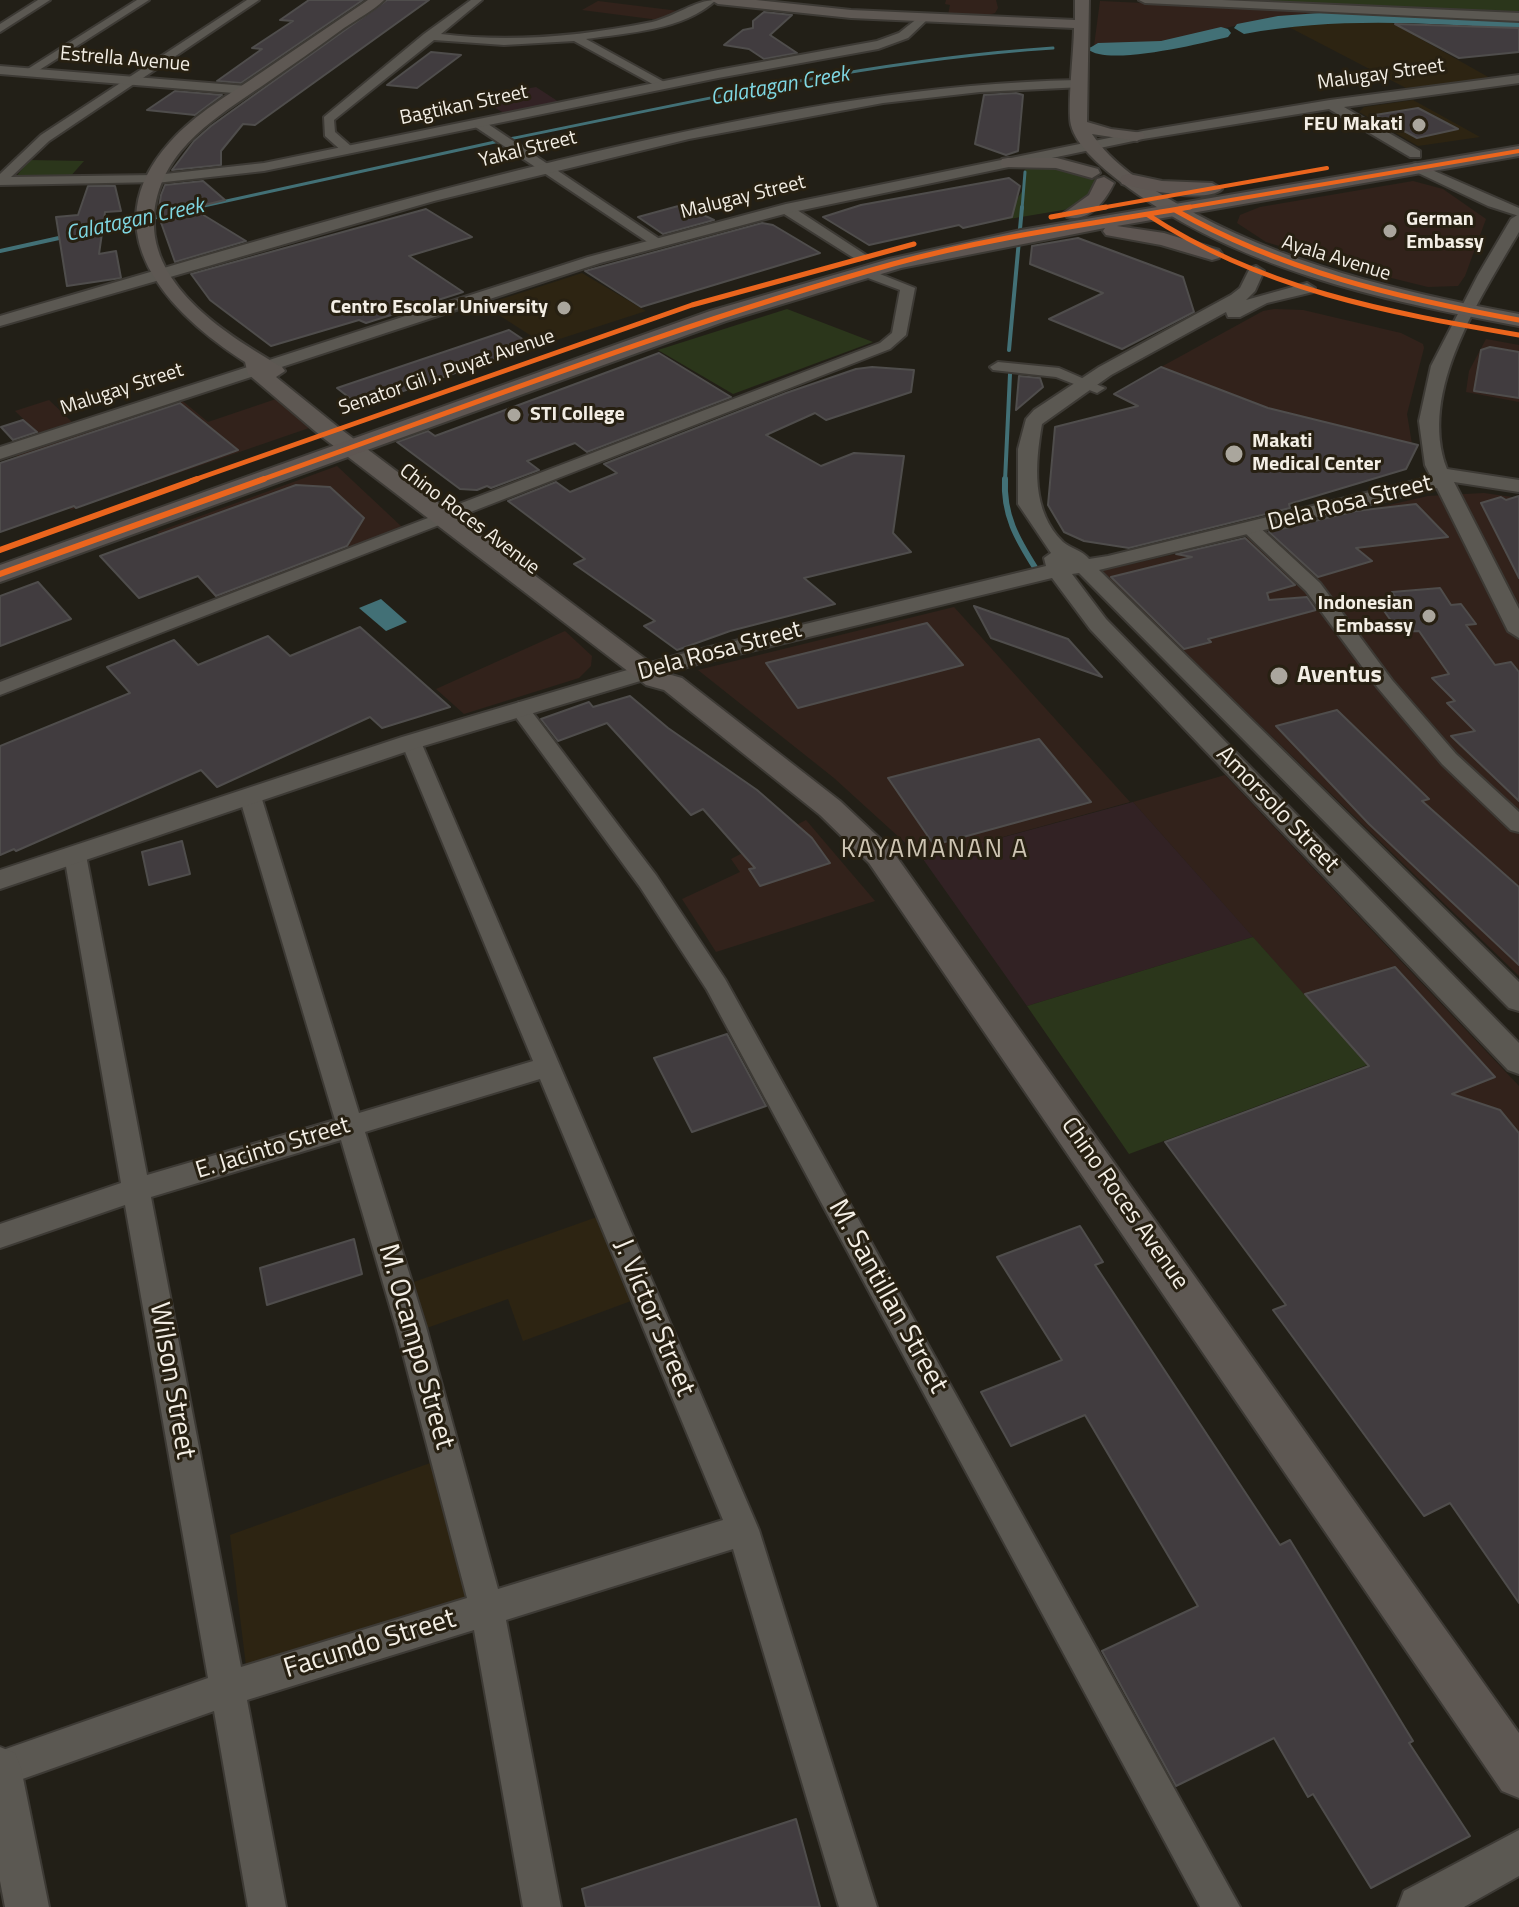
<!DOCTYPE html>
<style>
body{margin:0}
canvas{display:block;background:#221f17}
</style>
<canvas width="1519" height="1907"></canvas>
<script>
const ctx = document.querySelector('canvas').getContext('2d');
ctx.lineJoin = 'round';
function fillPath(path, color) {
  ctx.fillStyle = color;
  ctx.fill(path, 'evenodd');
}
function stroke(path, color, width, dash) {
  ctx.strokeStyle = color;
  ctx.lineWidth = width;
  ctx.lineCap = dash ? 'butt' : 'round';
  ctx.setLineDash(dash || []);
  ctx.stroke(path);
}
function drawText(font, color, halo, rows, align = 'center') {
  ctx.font = font + ' "Titillium Web",sans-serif';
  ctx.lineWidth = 6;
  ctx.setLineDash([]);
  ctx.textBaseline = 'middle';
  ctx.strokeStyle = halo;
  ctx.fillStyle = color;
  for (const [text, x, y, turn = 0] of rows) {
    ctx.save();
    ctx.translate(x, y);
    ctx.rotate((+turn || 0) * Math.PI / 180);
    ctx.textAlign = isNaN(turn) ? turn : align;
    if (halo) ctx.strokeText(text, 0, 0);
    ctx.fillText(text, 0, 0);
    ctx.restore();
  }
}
fillPath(new Path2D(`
 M946 0H996L998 8 995 13 985 16 948 15 950 5 945 4Z
 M598 1 687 12 659 20 582 10Z
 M1100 1 1337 12 1271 18 1157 43 1118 47 1094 46Z
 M1413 181 1443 189 1486 219 1465 276 1458 286 1428 287 1351 268 1266 242 1237 223 1240 215 1260 207Z
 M1274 309 1303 310 1401 333 1423 344 1424 348 1407 414 1412 444 1268 408 1161 367 1263 311Z
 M1486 339 1519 345V402L1466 392 1469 371Z
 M179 398 208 422 276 399 312 427 71 510 14 453Z
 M49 400 72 422 38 433 15 411Z
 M337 466 402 527 217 599 157 532Z
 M1484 493 1519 498V976L1101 571 1428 496Z
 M954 607 1130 802 923 859 834 778 698 670Z
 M565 631 592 656 591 666 579 678 464 714 436 689Z
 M1225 775 1519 1086V1237L1133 802Z
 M806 820 875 901 716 952 682 899 740 872 731 859Z`), '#32221b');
fillPath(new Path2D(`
 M536 87 559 102 504 113 478 98Z
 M1133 802 1253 937 1027 1006 923 859Z`), '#322224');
fillPath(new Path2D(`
 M1341 19 1387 20 1490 78 1406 88 1283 24Z
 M1413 100 1480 137 1418 146 1359 112 1364 107Z
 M582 273 646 311 544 344 483 305Z
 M597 1217 631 1301 523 1341 508 1299 424 1329 411 1283Z
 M433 1462 472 1601 247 1674 230 1535Z`), '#2d2412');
fillPath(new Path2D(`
 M1227 0H1519V14Z
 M29 160 84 161 69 178 16 177Z
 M1026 163 1081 168 1103 182 1093 205 1003 220 1023 190Z
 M787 309 873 342 733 394 658 350Z
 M1253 937 1367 1065 1129 1154 1027 1006Z`), '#2b361b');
fillPath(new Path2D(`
 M381 599 407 622 386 631 359 608Z`), '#427076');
stroke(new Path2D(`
 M1084 49H1098
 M509 139C689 103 870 60 1053 48
 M190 209 504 140
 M1022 209 1025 172`), '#427076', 3);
stroke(new Path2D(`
 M186 210 199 207
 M96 230 166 215
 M0 251 68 236
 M1009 350 1022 207
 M1005 481 1010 374`), '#427076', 4);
stroke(new Path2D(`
 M1005 479C1003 515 1017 539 1036 569`), '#427076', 6);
fillPath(new Path2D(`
 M1347 11 1519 17V29C1426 23 1336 17 1244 34L1234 28 1237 24 1278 16Z
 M1221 27 1228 29 1231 33 1228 37C1203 43 1106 67 1088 49L1098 43 1161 41Z`), '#427076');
const building = new Path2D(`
 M309 0H363L241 83 217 81 262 49 252 48 293 21 280 20Z
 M387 0H429L255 125 243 124 221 151V165L172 170 194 141 211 126Z
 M764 12 792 15 770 35 797 53 764 59 749 49 724 45 743 30 753 28V21Z
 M1395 24 1519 28V52L1459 58Z
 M431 52 461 55 417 88 387 85Z
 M175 91 222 95 195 115 147 110Z
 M1016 93 1023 95 1018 151 1006 155 975 144 984 95Z
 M1418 108 1458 129 1417 138 1375 115Z
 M1009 178 1020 186 1012 217 963 228 959 225 869 245 823 217 861 205Z
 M203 181 225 200 192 208 246 241 175 262 158 214 161 195 165 185Z
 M88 186H115L121 211 105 212 99 254 116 251 121 278 67 286 56 217 78 215Z
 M682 205 714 220 663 234 638 217Z
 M426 209 472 237 409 256 463 292 366 323 359 320 271 346 210 300 191 274Z
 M762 223 773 225 820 253 641 307 585 271Z
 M1078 238 1183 277 1194 312 1122 349 1049 319 1103 293 1030 264 1032 246Z
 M509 330 533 346 360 406 337 388Z
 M1490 347 1519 352V398L1474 391 1481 350Z
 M659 353 731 397 587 452 575 443 527 461 539 470 491 488 487 486 477 490 460 489 397 442 428 431 435 436Z
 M872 367 914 370 911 392 826 420 815 413 766 435 821 466 854 453 904 456 893 533 911 552 804 578 835 604 730 631 677 650 644 626 655 621 574 564 585 559 508 501 556 482 570 492 617 473 604 464 786 393 856 369Z
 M1161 367 1268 408 1418 445 1406 469 1289 504 1290 508 1129 548 1084 541 1064 532 1048 505 1055 427 1138 406 1114 394Z
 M1019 376 1040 378 1043 387 1016 410Z
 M180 403 238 450 76 508 74 506 0 532V463Z
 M23 420 37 432 13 440 1 427Z
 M296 485 330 487 364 518 347 546 216 596 198 576 139 598 100 556Z
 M1519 496V578L1481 503 1501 497 1506 500Z
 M1416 504 1448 537 1356 548 1372 561 1318 577 1269 532 1356 511Z
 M1245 538 1295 585 1267 593 1269 600 1307 597 1316 610 1208 639 1211 642 1184 649 1111 577 1192 557 1176 554Z
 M38 582 71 619 0 646V596Z
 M1440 588 1451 605 1461 604 1476 624 1466 625 1495 665 1511 662 1519 672V801L1451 736 1475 731 1447 703 1455 701 1432 678 1449 674 1419 631 1399 632 1382 608 1402 606 1392 592Z
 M974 606 1068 639 1102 677 991 638Z
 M927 623 963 665 798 708 766 663Z
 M360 627 450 707 382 728 370 717 217 787 201 770 16 851 14 849 0 855V746L130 693 107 667 174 640 198 665 268 636 290 656Z
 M630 696 668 728 757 790 812 838 830 863 760 886 749 869 755 868 703 809 691 815 607 723 558 741 541 719 589 702 593 707Z
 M1337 710 1429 799 1422 801 1519 887V965L1369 824 1276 726Z
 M1039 739 1091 802 934 845 888 778Z
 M182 841 190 874 149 885 142 852Z
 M1395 967 1495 1077 1452 1094 1500 1110 1519 1133V1603L1450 1503 1424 1516 1273 1310 1286 1305 1165 1142 1369 1066 1305 994Z
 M727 1034 766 1106 692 1132 654 1058Z
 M1080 1226 1103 1262 1095 1265 1280 1545 1290 1540 1413 1741 1409 1743 1470 1836 1371 1888 1313 1794 1308 1797 1274 1738 1176 1786 1102 1651 1198 1606 1085 1415 1011 1446 981 1392 1062 1360 997 1257Z
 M354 1239 362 1274 267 1305 260 1268Z
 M796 1819 820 1907H586L582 1889Z`);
fillPath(building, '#413c3f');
stroke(building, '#4f4d4c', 2);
const minor = new Path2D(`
 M38 0H50L0 32V24Z
 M137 0H149L33 74 23 72Z
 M247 0H259L49 141 11 177 156 175 162 179 160 182 0 185V174L41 135Z
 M471 0H482L441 34C512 43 582 36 652 22 674 17 695 0 716 0 684 30 628 33 586 39L666 83V87H658L574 41 504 45 434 40 334 120 335 132 352 147V153H344L325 136 324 117 424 34Z
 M474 120H482L664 242 652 245 474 126Z
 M1416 163 1519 208V216L1488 206 1412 170V164Z
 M786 205 791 206 869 257 857 260 781 212 779 209Z
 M865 268 915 288 906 335 890 349 463 515 457 516 448 511 451 507 880 343 892 333 900 290 860 275 858 272Z
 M998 362 1059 368 1105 388 1097 393 1056 377 993 370 990 367Z
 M441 513 447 514 450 518 447 522 0 695V682Z
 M1250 523 1256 524 1320 583 1392 680 1456 754 1519 812V832L1511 830 1442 764 1378 688 1306 591 1244 532 1241 528 1244 524Z
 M519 702 526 704 656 875 725 979 1240 1907H1200L707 990 640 887 509 708Z
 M411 735 421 742 759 1530 877 1907H839L733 1549 506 1620 561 1907H523L474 1630 247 1700 286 1907H248L214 1711 0 1787V1751L208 1678 125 1205 0 1248V1224L121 1183 64 855 67 850H83L86 855 147 1175 335 1120 239 796 242 791H258L261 796 359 1113 533 1061 401 742ZM540 1079 723 1520 498 1589 426 1327 365 1132ZM341 1140 396 1327 467 1598 241 1667 151 1197Z`);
const tertiary = new Path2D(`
 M1139 0H1222L1519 13V21L1145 3Z
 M923 14 929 18 908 38 878 49 718 78 264 171 156 183 149 179 156 175 264 163 718 70 877 41 899 33Z
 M0 66 246 86 253 90 246 94 0 74Z
 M1519 75V83L1344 107 1420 151V157H1410L1329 109 1143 139 788 213 600 263 0 459V447L588 257 786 204 1143 131 1330 100Z
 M1078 80 1085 84 1083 87 980 92 883 103 689 139 434 201 0 326V316C213 254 425 189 642 141 786 109 930 83 1078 80Z
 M1519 214V232C1481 297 1417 392 1447 469L1519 480V492L1454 482 1519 609V638L1508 631 1437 488 1099 570 1519 982V1011L1509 1008 1079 573 1072 574 1106 619 1519 1043V1074L1508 1070 1090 629 1052 578 697 664 420 747 0 889V870L402 737 681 654 1046 566 1044 558 1051 553 1018 504V449L1026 419 1034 410 1099 367 1231 295 1240 288 1250 268 1256 266 1264 271 1255 291 1246 300 1307 283 1315 288 1313 292 1267 303 1240 317H1228L1226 312 1111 375 1042 424C1035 464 1031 511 1063 542 1071 549 1082 550 1089 559L1108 556 1431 477 1425 465 1419 421 1431 366 1478 275 1511 219Z
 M0 1747 15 1753 21 1768 49 1907H5L0 1881Z
 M1519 1830V1876L1464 1907H1398L1404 1891Z`);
const secondary = new Path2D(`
 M368 0H384C373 11 357 19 344 28 318 47 291 66 265 84 215 118 158 151 154 218 150 288 230 337 282 367L285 371 276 377 338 427 664 673 682 678 840 801 891 849 1519 1733V1798L1502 1791 869 863 820 815 664 690 646 685 322 437 248 374 245 362C167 312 90 231 170 142 196 113 230 94 262 72 297 48 333 24 368 0Z
 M711 0H756L851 10 1075 20V0H1089L1087 122 1111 129 1143 133 1145 136 1137 141 1092 134C1112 164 1145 185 1176 203 1282 264 1400 292 1519 314V326C1380 300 1232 268 1118 180 1102 167 1076 146 1071 125 1067 107 1074 50 1074 28L851 18 718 4Z
 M1008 158H1057L1098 169 1100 173 1092 178 1056 168 1002 167 1000 163 1002 159Z`);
const primary = new Path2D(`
 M1519 146V156L1117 226 1164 233 1219 250 1222 254 1219 258 1212 260 1161 245 1106 235 1103 231 1105 228 901 268 726 321 0 582V565L710 311 889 259 1021 230Z
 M1129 174 1162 181 1212 183 1222 189C1207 204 1142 189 1122 184L1120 180 1122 176Z
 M1104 177 1114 183C1106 200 1089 223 1067 217L1064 213 1089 195 1097 179Z`);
stroke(minor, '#3d3a35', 4);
stroke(tertiary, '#3d3a35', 4);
stroke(secondary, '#3d3a35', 4);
stroke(primary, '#3d3a35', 4);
fillPath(minor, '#5b5852');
fillPath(tertiary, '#5b5852');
fillPath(secondary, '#5e5853');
fillPath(primary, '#5e5652');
stroke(new Path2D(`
 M1095 209 1327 168
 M1178 209 1519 151`), '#eb651d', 4);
stroke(new Path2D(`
 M1175 210C1282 271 1398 298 1519 320
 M1148 215C1263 290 1386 312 1519 335
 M1051 217 1106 207
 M191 481 692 305 914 244
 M258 481C469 406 677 324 893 264 990 237 1091 224 1190 207`), '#eb651d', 5);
stroke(new Path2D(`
 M0 550 197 479
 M0 574 264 479`), '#eb651d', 6);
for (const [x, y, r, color] of [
 [1419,125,8,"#aaa69d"],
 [1390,231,8,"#aaa69d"],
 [564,308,8,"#aaa69d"],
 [514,415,8,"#aaa69d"],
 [1234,454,10,"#aaa69d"],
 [1429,616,8,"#aaa69d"],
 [1279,676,10,"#aaa69d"]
]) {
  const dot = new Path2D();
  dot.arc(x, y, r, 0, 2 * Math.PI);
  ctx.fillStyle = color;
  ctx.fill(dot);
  stroke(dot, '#272012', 3);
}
drawText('20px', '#f3eee5', '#272012', [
 ["Estrella Avenue",125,60,5],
 ["Malugay Street",1381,75,-8],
 ["Bagtikan Street",464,106,-12],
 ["Yakal Street",528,150,-14],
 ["Malugay Street",743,198,-14],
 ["Ayala Avenue",1336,259,17],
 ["Senator Gil J. Puyat Avenue",447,373,-19],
 ["Malugay Street",122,390,-18],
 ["Chino Roces Avenue",469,520,37]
]);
drawText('bold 20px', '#f3eee5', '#272012', [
 ["FEU Makati",1403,125],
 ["German",1406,220,"left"],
 ["Embassy",1406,243,"left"],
 ["Centro Escolar University",548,308],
 ["STI College",530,415,"left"],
 ["Makati",1252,442,"left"],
 ["Medical Center",1252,465,"left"],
 ["Indonesian",1413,604],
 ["Embassy",1413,627]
], 'right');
drawText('italic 22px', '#7fd7e2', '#272012', [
 ["Calatagan Creek",780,87,-10],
 ["Calatagan Creek",135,221,-12]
]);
drawText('24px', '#f3eee5', '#272012', [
 ["Dela Rosa Street",1350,504,-14],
 ["Dela Rosa Street",720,652,-15],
 ["Amorsolo Street",1277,810,46],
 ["E. Jacinto Street",273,1149,-17],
 ["Chino Roces Avenue",1124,1204,55]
]);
drawText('bold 24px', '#f3eee5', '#272012', [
 ["Aventus",1297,676]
], 'left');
ctx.letterSpacing = '2px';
drawText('26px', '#cdc4b2', '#272012', [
 ["KAYAMANAN A",935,851]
]);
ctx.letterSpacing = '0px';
drawText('28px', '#f3eee5', '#272012', [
 ["M. Santillan Street",887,1297,61],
 ["J. Victor Street",653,1318,67],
 ["M. Ocampo Street",415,1347,74],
 ["Wilson Street",171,1381,80],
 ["Facundo Street",370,1645,-17]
]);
</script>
